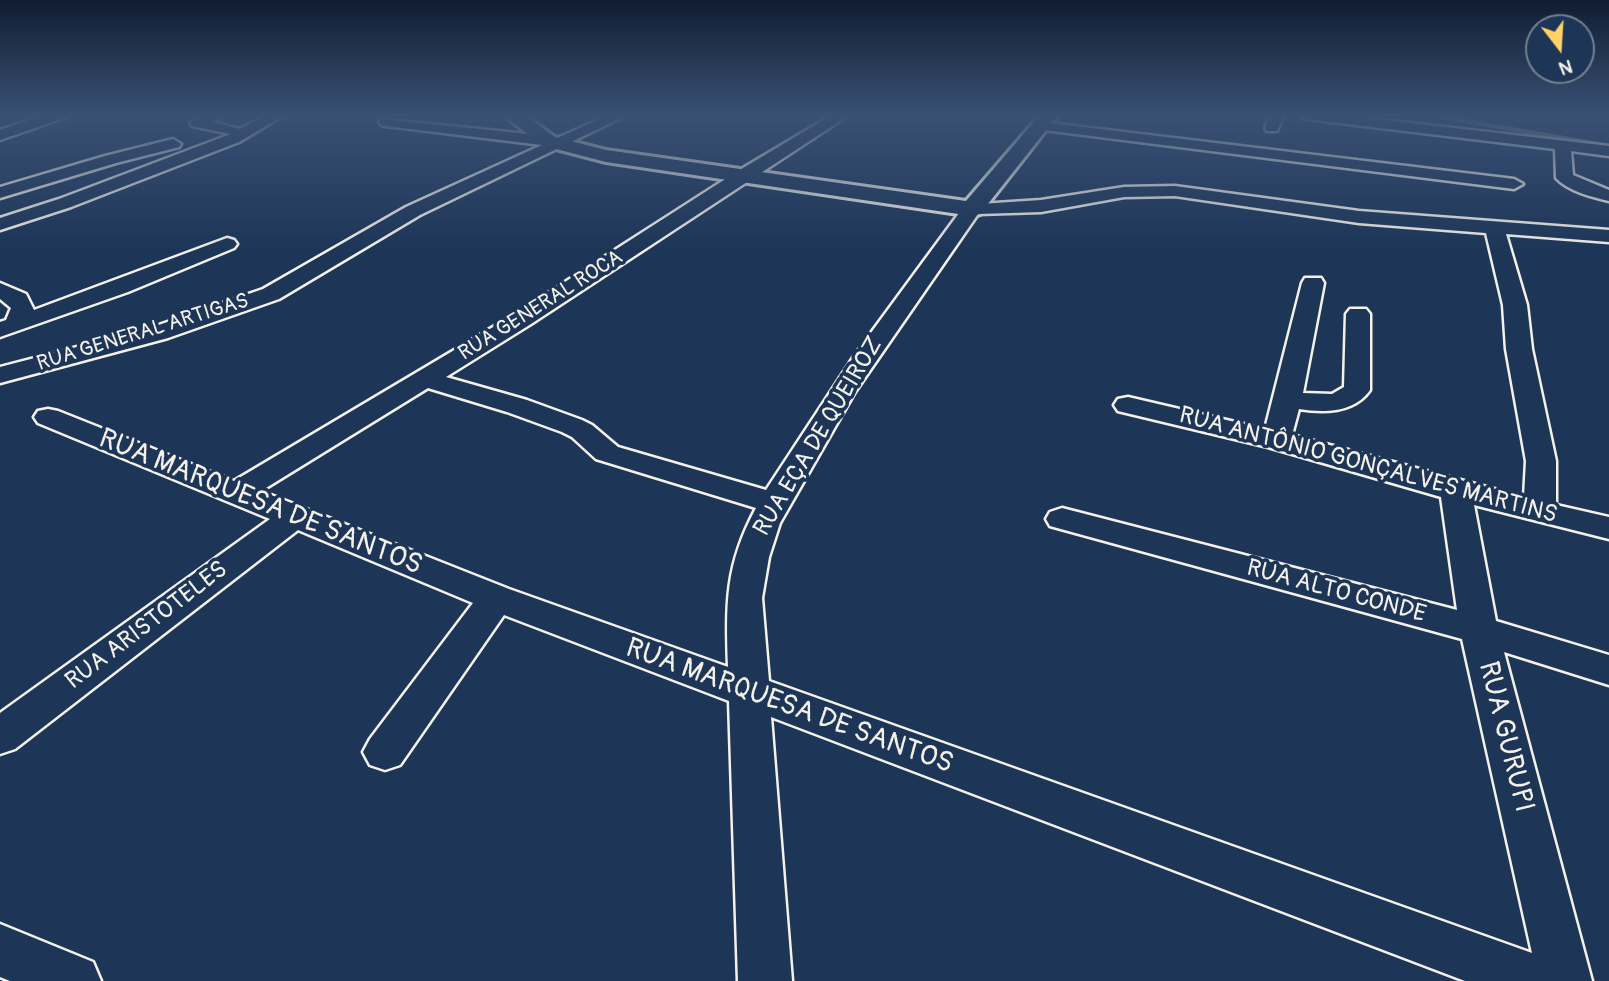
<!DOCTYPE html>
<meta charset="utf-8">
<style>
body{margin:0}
#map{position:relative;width:1609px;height:981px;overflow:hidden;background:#1d3557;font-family:Pangolin,sans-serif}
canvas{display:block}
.north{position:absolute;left:1525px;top:14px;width:70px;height:70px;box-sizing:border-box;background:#1d3557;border:2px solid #738091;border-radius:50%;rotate:163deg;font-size:19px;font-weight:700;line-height:28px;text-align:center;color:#f4f1e8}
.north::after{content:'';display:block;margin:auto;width:24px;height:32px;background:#ffd166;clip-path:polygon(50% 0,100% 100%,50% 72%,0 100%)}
</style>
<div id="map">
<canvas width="1609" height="981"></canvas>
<div class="north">N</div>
</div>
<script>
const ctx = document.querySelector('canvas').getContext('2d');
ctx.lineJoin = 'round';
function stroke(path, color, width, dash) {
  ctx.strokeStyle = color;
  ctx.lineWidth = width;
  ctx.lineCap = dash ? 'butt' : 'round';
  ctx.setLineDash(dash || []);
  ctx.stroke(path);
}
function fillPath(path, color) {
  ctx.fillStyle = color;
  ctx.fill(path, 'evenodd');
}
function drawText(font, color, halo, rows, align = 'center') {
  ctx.font = font + ' Pangolin,sans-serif';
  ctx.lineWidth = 7;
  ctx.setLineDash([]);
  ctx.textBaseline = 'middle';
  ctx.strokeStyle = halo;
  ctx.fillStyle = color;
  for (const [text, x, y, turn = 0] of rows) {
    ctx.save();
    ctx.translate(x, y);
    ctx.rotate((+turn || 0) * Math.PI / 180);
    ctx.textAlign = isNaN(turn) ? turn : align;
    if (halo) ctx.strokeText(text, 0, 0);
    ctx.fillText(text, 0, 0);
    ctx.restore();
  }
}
stroke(new Path2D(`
 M1431 115 1609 146`), '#9aa2ab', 4.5);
const minor = new Path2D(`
 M45 115H66L64 118 0 140V130Z
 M205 115H224L213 122 240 129 267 115H284L239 142 71 207 0 230V218L59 199 231 134 192 126 190 123Z
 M609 115H627L420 215 279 299 168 338 0 383V367L150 328 263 289 406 207 542 145 386 126 381 125 379 122 381 119 548 136 555 139Z
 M832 115H849L531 324 446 377 527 400 582 420 592 425 618 447 766 490 854 356 965 205 1041 200 1124 187 1175 186 1359 211 1609 230V242L1506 234 1527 305 1532 349 1556 461V505L1609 517V539L1474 505 1496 621 1609 655V685L1504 652 1592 981H1465L771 717 792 981H738L729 701 504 615 400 765 385 770 370 765 363 752 370 739 473 603 298 530 15 749 0 754V713L270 519 38 423 34 417 38 411 48 409 58 411 234 481 515 314 738 171ZM1175 196 1359 223 1486 233 1503 305 1506 349 1526 461 1524 497 1292 435 1299 409C1324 413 1354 413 1370 390V314L1366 309H1350L1346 314 1344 387 1332 394 1303 393 1324 283 1321 278H1305L1302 283 1265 429 1128 397 1118 399 1114 405 1118 411 1268 447 1441 497 1457 610 1062 508 1050 512 1046 519 1050 526 1462 639 1532 953 769 681 762 598 769 557 780 523 855 392 978 214 1041 212 1124 197ZM428 388 507 412 562 432 572 437 596 459 756 508C725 566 726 603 728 667L509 589 261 491Z
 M1270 115H1284L1277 131H1267L1265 128Z
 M1299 115H1341L1609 146V156L1571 151 1573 175 1609 190V201C1592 197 1568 191 1556 178L1555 149 1306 119Z
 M1041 122 1514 179 1523 184 1514 189 1036 129 1034 126Z
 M173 139 181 144 179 147 116 163 0 198V187L105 156Z
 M227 238 234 240 237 244 234 248 128 292 0 337V322L6 320 11 308 0 299V283L26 294 34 310Z
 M0 924 93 962 101 981H10L0 977Z`);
const tertiary = new Path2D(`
 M504 115H524L555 137 606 150 966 201 1040 115H1058L980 214 972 216 606 162 541 145Z`);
stroke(minor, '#f4f1e8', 5);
stroke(tertiary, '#f4f1e8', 6);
fillPath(minor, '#1d3557');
fillPath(tertiary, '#1d3557');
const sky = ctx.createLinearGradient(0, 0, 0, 252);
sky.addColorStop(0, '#101d30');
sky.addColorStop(0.46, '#3a5174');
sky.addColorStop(1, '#3a517400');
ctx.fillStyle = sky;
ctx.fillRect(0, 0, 1609, 252);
drawText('21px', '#f4f1e8', '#1d3557', [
 ["RUA GENERAL ROCA",541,306,-32],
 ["RUA GENERAL ARTIGAS",143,333,-17]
]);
drawText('24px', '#f4f1e8', '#1d3557', [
 ["RUA EÇA DE QUEIROZ",819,437,-59],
 ["RUA ANTÔNIO GONÇALVES MARTINS",1368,466,15],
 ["RUA ALTO CONDE",1336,592,15],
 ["RUA ARISTOTELES",147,626,-37]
]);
drawText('28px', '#f4f1e8', '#1d3557', [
 ["RUA MARQUESA DE SANTOS",260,503,22],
 ["RUA MARQUESA DE SANTOS",789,707,20],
 ["RUA GURUPI",1505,737,76]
]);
</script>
